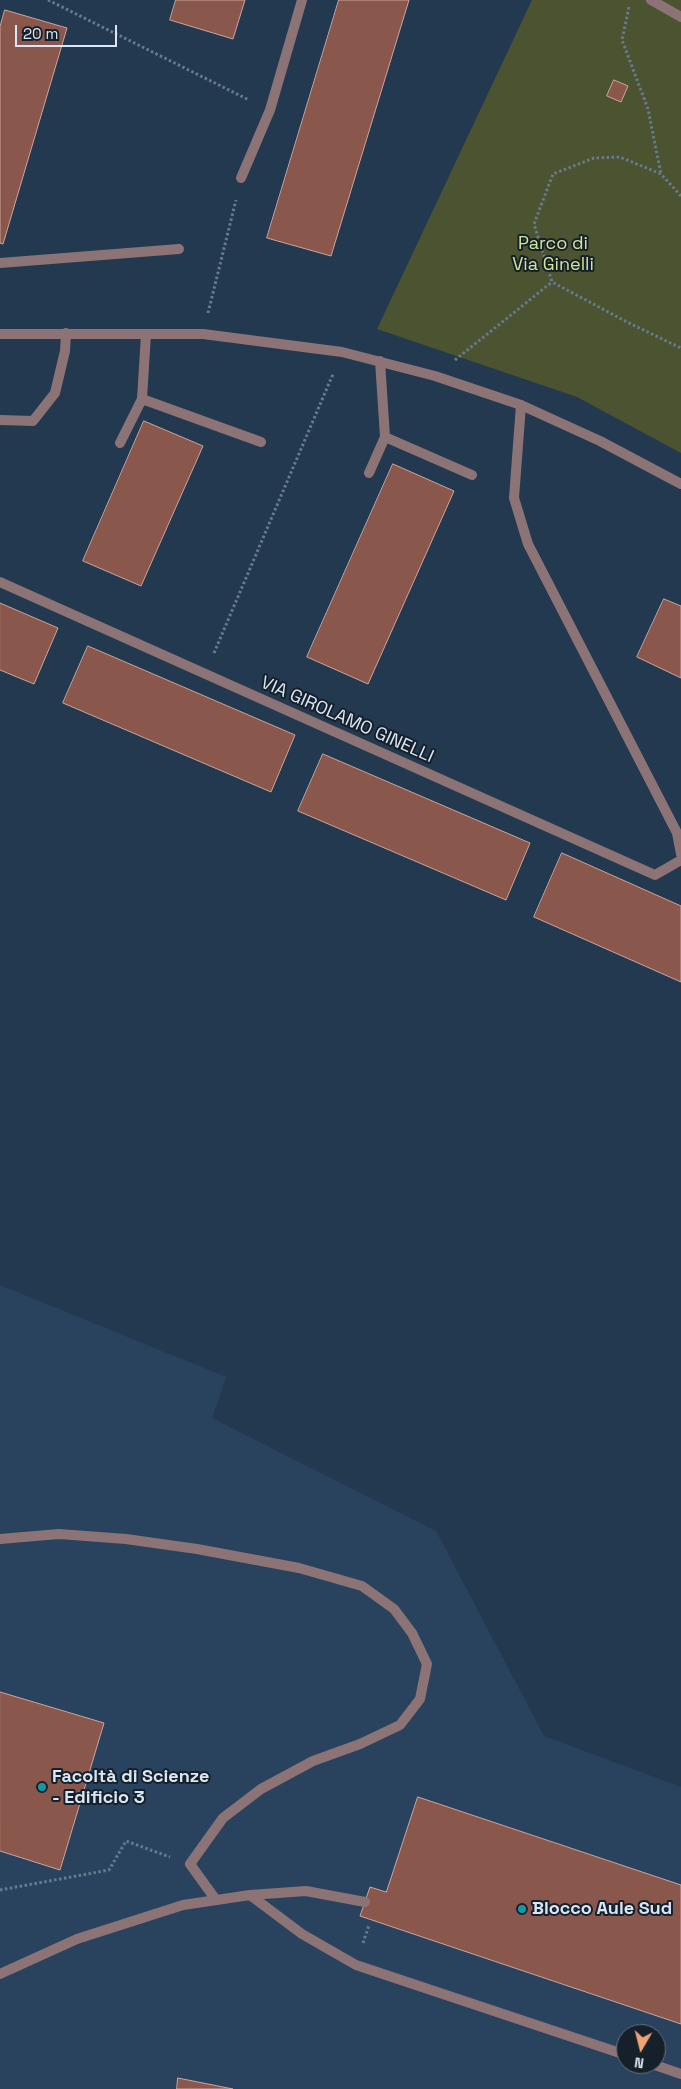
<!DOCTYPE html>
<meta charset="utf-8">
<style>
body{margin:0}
#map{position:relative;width:681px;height:2089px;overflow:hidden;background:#233950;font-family:"Space Grotesk",sans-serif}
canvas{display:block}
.north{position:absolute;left:616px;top:2024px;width:50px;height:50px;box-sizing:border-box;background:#16202a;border:1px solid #646f7b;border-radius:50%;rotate:188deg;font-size:14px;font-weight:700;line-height:20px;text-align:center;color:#d9e6f5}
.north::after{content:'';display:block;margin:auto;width:18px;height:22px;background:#efa377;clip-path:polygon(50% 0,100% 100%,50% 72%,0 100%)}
.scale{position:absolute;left:15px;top:25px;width:102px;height:22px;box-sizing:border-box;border:2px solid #d9e6f5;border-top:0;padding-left:6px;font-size:15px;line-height:18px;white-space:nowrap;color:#d9e6f5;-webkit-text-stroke:4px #16202a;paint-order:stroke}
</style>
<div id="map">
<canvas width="681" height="2089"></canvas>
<div class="north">N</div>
<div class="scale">20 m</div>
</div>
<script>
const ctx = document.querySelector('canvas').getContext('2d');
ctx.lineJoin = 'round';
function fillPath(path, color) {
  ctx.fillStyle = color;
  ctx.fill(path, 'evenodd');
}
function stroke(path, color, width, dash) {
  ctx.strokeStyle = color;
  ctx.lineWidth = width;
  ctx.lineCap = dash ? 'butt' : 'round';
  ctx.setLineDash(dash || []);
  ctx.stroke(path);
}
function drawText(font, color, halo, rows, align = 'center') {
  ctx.font = font + ' "Space Grotesk",sans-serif';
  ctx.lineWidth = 4;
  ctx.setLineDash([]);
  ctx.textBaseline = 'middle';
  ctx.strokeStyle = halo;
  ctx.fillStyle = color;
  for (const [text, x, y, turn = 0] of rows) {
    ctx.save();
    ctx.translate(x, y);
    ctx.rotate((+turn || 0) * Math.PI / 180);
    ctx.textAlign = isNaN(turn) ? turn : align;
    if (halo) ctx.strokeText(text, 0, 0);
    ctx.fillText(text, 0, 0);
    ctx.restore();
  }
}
fillPath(new Path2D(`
 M0 1285 226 1377 212 1418 436 1531 544 1736 681 1787V2089H0ZM626 2034H656V2064H626Z`), '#29435f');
fillPath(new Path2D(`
 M532 0H681V453L577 397 377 329Z`), '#4b5330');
const building = new Path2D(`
 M176 0H245L233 39 170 20Z
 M339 0H409L331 256 267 238Z
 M5 10 67 28 3 244 0 243V27Z
 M614 80 628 86 621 102 607 96Z
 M144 421 203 446 141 586 83 561Z
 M393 464 454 491 368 684 307 657Z
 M664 599 681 606V678L637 657Z
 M0 603 58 628 34 684 0 670Z
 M88 646 295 735 271 792 63 703Z
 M323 754 530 843 506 900 298 811Z
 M562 853 681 906V982L534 917Z
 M0 1692 104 1723 60 1870 0 1851Z
 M418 1797 681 1885V2024L360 1916 370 1887 386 1892Z
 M178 2078 233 2089H177Z`);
fillPath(building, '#89574b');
stroke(building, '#cda59c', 1);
stroke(new Path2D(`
 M48 0 249 100
 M629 7 622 40 648 109 661 174
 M681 196 661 174 620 157 594 158 553 174 534 224 552 282 627 322 681 348
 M208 313 236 200
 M455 360 552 282
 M214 653 333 374
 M0 1890 109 1870 126 1841 170 1857
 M363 1943 369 1925`), '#677a8e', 3, [2.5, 2.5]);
stroke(new Path2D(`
 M241 178 270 110 302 0
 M0 263 179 249
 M521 405 514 498 528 544 677 833 681 854
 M0 420 33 421 55 393 65 351 66 333
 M0 582 655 875 681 860
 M0 1539 59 1534 126 1539 197 1549 299 1568 362 1586 394 1609 412 1633 427 1664 420 1699 400 1725 360 1744 313 1761 261 1789 223 1818 190 1864 216 1900
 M250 1895 306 1891 365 1902
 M0 1974 77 1939 183 1905 250 1895 302 1934 356 1965 626 2055
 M652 2064 681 2074`), '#8c7375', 10);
stroke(new Path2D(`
 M651 0 681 17`), '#8c7375', 10);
stroke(new Path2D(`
 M0 334H203L342 352 435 376 521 405 600 441 681 484
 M146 334 142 399 261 442
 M380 361 385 437 472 475
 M120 443 142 399
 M369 473 385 437`), '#8c7375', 10);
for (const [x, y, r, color] of [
 [42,1787,5,"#0f9aa8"],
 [522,1909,5,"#0f9aa8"]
]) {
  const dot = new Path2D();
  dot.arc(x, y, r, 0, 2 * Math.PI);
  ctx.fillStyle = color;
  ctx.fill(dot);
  stroke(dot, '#16202a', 2);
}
drawText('18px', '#d2e599', '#16202a', [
 ["Parco di",553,244],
 ["Via Ginelli",553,265]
]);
drawText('18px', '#d9e6f5', '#16202a', [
 ["VIA GIROLAMO GINELLI",347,720,24]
]);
drawText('bold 18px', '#d9e6f5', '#16202a', [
 ["Facoltà di Scienze",52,1777],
 ["- Edificio 3",52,1798],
 ["Blocco Aule Sud",532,1909]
], 'left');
</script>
